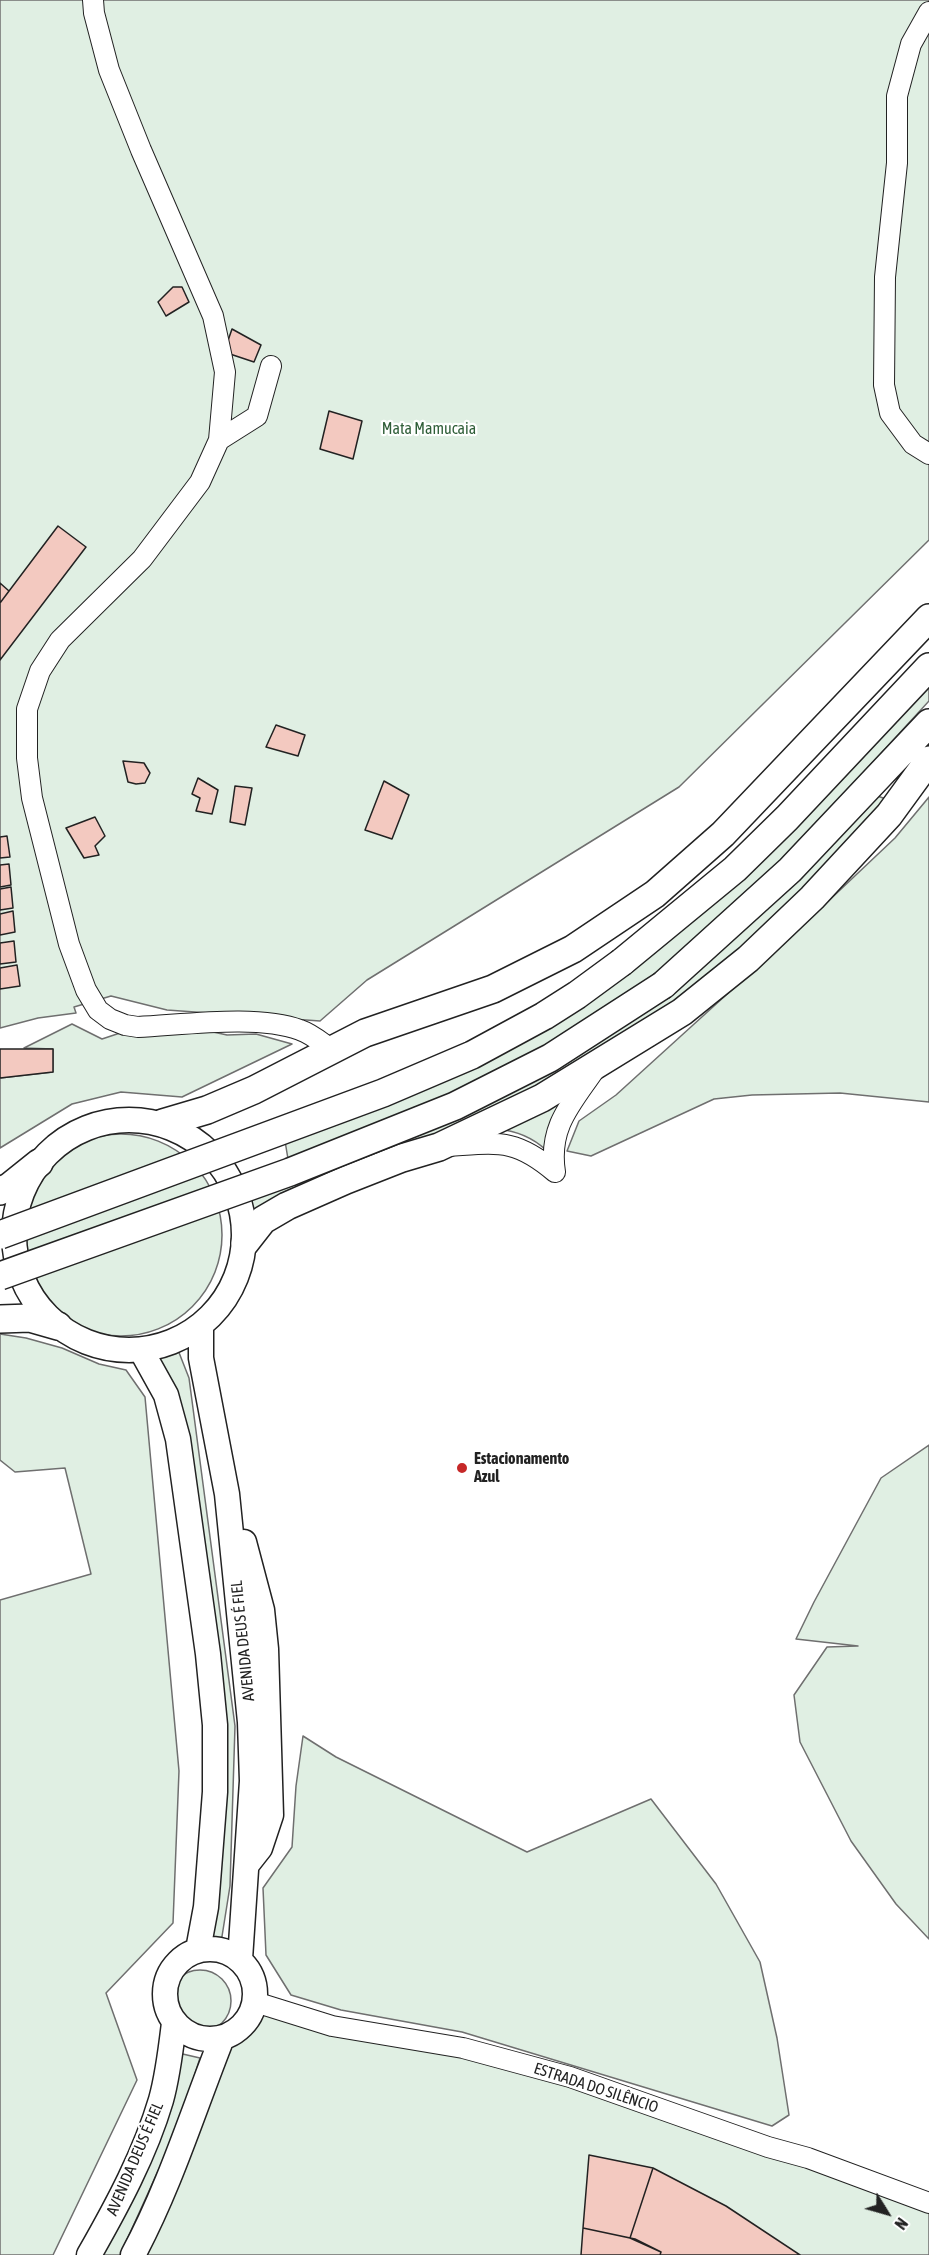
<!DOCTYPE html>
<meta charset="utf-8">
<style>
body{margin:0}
#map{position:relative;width:929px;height:2255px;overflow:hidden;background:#fff;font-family:"Asap Condensed",sans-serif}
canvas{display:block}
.north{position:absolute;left:857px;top:2183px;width:60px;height:60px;-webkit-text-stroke:4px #fff;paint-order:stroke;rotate:127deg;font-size:16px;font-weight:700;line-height:24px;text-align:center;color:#222}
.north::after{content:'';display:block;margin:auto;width:21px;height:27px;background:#222;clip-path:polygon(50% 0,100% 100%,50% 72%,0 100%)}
</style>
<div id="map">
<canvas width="929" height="2255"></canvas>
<div class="north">N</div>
</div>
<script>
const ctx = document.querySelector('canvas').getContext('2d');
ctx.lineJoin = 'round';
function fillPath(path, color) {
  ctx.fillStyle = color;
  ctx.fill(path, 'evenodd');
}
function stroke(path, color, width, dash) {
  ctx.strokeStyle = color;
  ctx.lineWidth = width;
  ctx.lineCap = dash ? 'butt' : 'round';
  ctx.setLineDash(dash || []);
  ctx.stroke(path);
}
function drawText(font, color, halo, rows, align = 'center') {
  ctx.font = font + ' "Asap Condensed",sans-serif';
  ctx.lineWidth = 4.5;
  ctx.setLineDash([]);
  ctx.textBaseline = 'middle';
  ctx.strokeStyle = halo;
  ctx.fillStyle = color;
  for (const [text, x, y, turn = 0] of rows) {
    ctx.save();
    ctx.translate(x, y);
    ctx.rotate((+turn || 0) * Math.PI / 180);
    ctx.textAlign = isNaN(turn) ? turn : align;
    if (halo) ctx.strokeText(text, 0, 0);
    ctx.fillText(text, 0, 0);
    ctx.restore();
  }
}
const green = new Path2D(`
 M0 0H929V540L679 787 367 980 320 1021 167 1010 111 996 74 1007 76 1013 38 1018 0 1028Z
 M929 677V701L752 894 676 962 602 1011 517 1062 423 1106 288 1159 285 1141 582 1002Z
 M869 793 886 799 808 884 734 956 653 1021 497 1111 249 1215 245 1194 604 1032Z
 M929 797V1102L840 1093 752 1095 714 1099 591 1156 567 1151 579 1121 616 1095 802 926 895 838Z
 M72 1024 102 1039 138 1027 181 1025 227 1035 256 1034 292 1044 182 1097 121 1092 72 1104 0 1148V1078L53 1072V1049L24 1048Z
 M571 1091C553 1113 551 1122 546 1150 532 1137 517 1131 498 1129Z
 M20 1235a101 101 0 1 1 202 0a101 101 0 1 1-202 0Z
 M0 1334 26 1338 62 1348 99 1364 126 1370 145 1397 179 1771 173 1923 106 1993 137 2080 53 2255H0V1600L91 1574 65 1468 15 1472 0 1460Z
 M178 1350 189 1378 235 1726 230 1886 220 1949 195 1944 211 1650 154 1359Z
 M929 1445V1939L896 1904 851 1841 800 1742 794 1695 827 1647 858 1646 796 1639 814 1602 881 1478Z
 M303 1736 336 1757 527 1852 651 1799 716 1884 760 1962 777 2038 789 2115 772 2126 462 2032 341 2010 291 1995 266 1955 263 1888 292 1847 296 1786Z
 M169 2001a31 31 0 1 1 62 0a31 31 0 1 1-62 0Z
 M255 2002 463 2048 929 2203V2255H133L208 2073 233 2033 241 2027 250 2015Z
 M174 2052 200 2058 178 2127 120 2255H95Z`);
fillPath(green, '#e0efe3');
stroke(green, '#6f6f6f', 1.5);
const building = new Path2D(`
 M173 287H182L189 302 166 316 158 302Z
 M232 329 261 345 254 362 224 352Z
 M329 411 362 421 353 459 320 449Z
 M58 526 86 547 0 660V603Z
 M0 583 9 591 0 603Z
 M276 725 305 735 298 756 266 747Z
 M123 761 144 763 150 773 145 783 136 784 128 782Z
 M198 778 218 790 212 814 196 811 200 798 192 794Z
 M384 781 409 795 392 839 365 830Z
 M235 786 252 788 245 825 230 822Z
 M95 817 105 836 95 846 99 855 84 858 66 828Z
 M7 836 10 857 0 858V837Z
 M9 864 11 885 0 887V865Z
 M11 887 13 908 0 910V889Z
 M13 911 15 932 0 935V914Z
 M14 941 16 962 0 964V943Z
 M17 965 20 986 0 989V968Z
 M0 1049H53V1072L0 1078Z
 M589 2155 653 2168 630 2238 583 2228Z
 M653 2168 726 2206 800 2255H660L661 2252 630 2238Z
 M583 2228 635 2239 661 2252 660 2255H581Z`);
fillPath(building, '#f3c9c0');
stroke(building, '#222', 1.5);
const minor = new Path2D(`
 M93 0 94 13 109 70 141 150 213 316 225 372 219 440 200 482 142 559 60 640 40 671 27 709V758L32 798 69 944 86 990 98 1010 110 1019 125 1025 138 1027C183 1025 258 1014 300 1030 312 1034 322 1043 332 1050
 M929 12 911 44 897 96V163L885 277 884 385 890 413 913 444 929 454
 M219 440 257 416 271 366
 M449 1146C498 1143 515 1138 555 1172
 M555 1172C548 1127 571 1104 595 1069
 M255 2002 332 2026 463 2048 570 2077 768 2147 808 2158 929 2203`);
const major = new Path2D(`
 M14 1235a115 115 0 1 1 230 0a115 115 0 1 1-230 0Z
 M201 1325V1358L227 1494 250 1722 252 1781 240 1959
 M141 1350 166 1395 178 1439 208 1654 215 1725V1792L206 1907 198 1950
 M244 1542 262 1610 266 1649 271 1815 260 1848 249 1862
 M165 1994a45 45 0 1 1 90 0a45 45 0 1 1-90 0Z
 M89 2255C117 2206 145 2154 161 2100 168 2075 171 2048 174 2023
 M133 2255C170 2186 193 2111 222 2038`);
const highway = new Path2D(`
 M622 962 735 869 787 818 929 667
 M663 985 790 870 929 723
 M163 1123 207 1110 254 1090 365 1033 493 989 573 949 655 894 723 834 929 618
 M0 1191 9 1187 39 1163
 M245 1243 263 1220 287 1206 346 1180 402 1158 439 1147 542 1098 682 1012 748 959 812 898 889 815 929 760
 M0 1319 30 1318 58 1326`);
stroke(minor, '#222', 22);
stroke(major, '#222', 27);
stroke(highway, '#222', 30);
stroke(minor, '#fff', 20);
stroke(major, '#fff', 24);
stroke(highway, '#fff', 27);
const highwayBridge = new Path2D(`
 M0 1235 383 1093 472 1055 544 1016 577 995 622 962
 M0 1276 290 1172 455 1106 550 1058 663 985`);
stroke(highwayBridge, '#222', 30, []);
stroke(highwayBridge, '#fff', 27);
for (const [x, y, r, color] of [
 [462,1468,6,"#c62828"]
]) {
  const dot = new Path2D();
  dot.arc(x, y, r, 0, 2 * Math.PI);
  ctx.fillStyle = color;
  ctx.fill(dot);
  stroke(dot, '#fff', 2);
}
drawText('16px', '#2f5e38', '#fff', [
 ["Mata Mamucaia",429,429]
]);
drawText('bold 16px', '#222', '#fff', [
 ["Estacionamento",474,1459],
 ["Azul",474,1477]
], 'left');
drawText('16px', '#222', '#fff', [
 ["AVENIDA DEUS É FIEL",243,1641,-96],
 ["ESTRADA DO SILÊNCIO",596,2088,18],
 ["AVENIDA DEUS É FIEL",135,2159,-67]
]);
</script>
